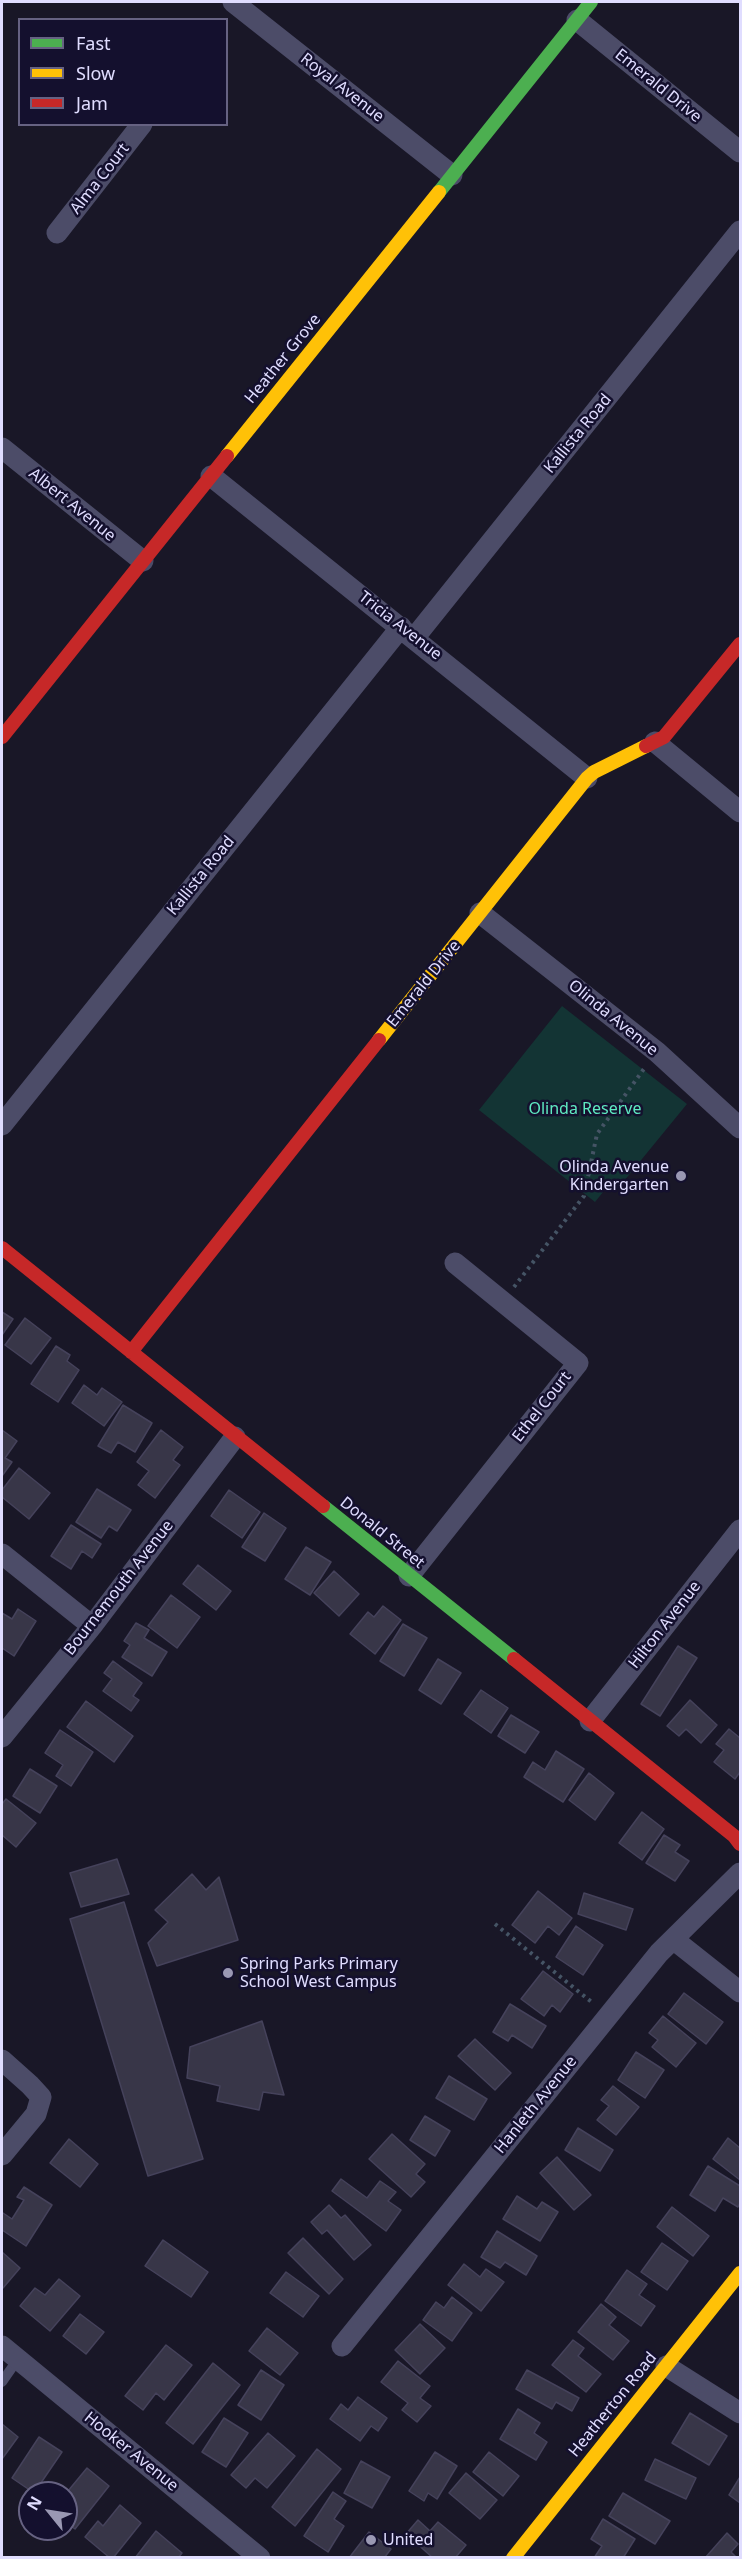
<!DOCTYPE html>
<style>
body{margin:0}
#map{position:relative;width:742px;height:2559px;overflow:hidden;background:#191727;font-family:"Noto Sans",sans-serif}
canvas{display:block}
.frame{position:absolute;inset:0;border:3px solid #e0ddff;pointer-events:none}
.legend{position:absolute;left:18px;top:18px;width:210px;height:108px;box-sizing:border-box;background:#14102e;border:2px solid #666282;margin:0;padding:8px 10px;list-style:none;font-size:18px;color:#e0ddff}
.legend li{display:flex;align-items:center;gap:12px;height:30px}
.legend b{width:30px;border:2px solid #666282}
.north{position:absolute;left:18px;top:2481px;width:60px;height:60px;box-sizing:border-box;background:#14102e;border:2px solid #666282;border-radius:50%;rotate:300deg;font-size:16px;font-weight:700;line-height:24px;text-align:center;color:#e0ddff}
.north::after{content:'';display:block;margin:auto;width:21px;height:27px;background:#9a98b3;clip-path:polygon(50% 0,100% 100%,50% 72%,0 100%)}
</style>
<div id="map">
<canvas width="742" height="2559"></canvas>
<div class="frame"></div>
<ul class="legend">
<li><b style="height:8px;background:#4caf50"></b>Fast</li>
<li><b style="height:8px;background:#ffc107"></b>Slow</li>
<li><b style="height:8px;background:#c62828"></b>Jam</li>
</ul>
<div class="north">N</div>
</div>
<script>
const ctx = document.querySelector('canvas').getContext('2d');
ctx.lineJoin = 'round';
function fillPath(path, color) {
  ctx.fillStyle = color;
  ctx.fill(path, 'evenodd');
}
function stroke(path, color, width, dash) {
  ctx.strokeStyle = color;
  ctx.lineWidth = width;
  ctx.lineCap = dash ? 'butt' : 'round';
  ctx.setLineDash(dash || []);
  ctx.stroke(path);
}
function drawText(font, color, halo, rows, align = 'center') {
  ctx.font = font + ' "Noto Sans",sans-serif';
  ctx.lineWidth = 5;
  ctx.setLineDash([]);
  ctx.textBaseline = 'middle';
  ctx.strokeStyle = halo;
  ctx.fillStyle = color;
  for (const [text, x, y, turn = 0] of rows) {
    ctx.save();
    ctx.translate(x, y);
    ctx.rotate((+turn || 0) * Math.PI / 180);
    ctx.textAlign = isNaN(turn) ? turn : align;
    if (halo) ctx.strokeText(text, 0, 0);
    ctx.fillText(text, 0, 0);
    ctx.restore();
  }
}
fillPath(new Path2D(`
 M562 1006 687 1104 615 1192 608 1186 595 1202 479 1110Z`), '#133434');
const building = new Path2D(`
 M2 1312 13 1319 2 1335Z
 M25 1318 51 1338 31 1364 5 1345Z
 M56 1346 70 1355 67 1361 79 1370 58 1402 31 1384Z
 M84 1385 97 1395 102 1388 122 1402 104 1426 72 1403Z
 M123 1405 152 1423 135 1452 118 1442 111 1453 98 1446Z
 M2 1430 17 1441 5 1458 12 1462 2 1476Z
 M161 1430 183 1447 173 1460 180 1465 155 1498 138 1485 149 1471 137 1462Z
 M19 1468 50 1493 29 1519 2 1497V1490Z
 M97 1489 131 1510 117 1531 109 1526 101 1538 76 1522Z
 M229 1490 260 1512 242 1538 211 1516Z
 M264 1513 286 1528 265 1561 242 1547Z
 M71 1525 101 1544 92 1558 82 1551 71 1569 51 1556Z
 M306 1547 331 1562 310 1595 285 1579Z
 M198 1565 231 1591 216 1610 183 1584Z
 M334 1571 359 1594 339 1616 314 1593Z
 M171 1595 200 1617 177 1648 148 1626Z
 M383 1606 401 1620 375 1654 350 1634 368 1612 374 1617Z
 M18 1609 36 1621 14 1656 2 1648V1613L12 1619Z
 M136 1623 149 1630 144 1638 167 1652 152 1676 122 1657 130 1645 124 1641Z
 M403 1624 427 1638 404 1676 380 1661Z
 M678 1646 697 1658 660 1716 641 1704Z
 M438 1659 461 1673 441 1704 419 1690Z
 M113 1661 142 1683 133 1696 139 1700 131 1711 103 1691 112 1679 104 1673Z
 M481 1690 508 1708 491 1733 464 1714Z
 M690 1700 717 1725 701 1743 686 1729 679 1736 667 1726Z
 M86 1701 133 1736 114 1762 67 1727Z
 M511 1715 539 1732 525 1753 498 1736Z
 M729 1729 740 1738V1772L735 1779 714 1762 724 1750 716 1744Z
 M60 1730 93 1752 71 1786 56 1776 63 1765 45 1753Z
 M556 1751 584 1769 563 1802 524 1777 533 1762 545 1770Z
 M30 1769 57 1786 40 1813 13 1796Z
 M589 1773 614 1793 595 1820 569 1800Z
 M6 1799 36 1823 16 1847 2 1835V1804Z
 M642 1812 664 1829 642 1860 619 1843Z
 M664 1835 680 1845 675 1852 689 1861 675 1881 646 1863Z
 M117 1859 129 1894 81 1907 70 1873Z
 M192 1874 206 1890 219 1877 238 1940 157 1966 148 1943 168 1922 155 1910Z
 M538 1891 572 1918 559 1935 548 1926 535 1943 512 1925Z
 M584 1893 633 1909 626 1930 578 1914Z
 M124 1902 203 2159 148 2176 70 1919Z
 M576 1926 603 1945 583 1975 556 1957Z
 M543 1971 573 1994 560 2012 552 2005 544 2016 521 1999Z
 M684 1993 723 2022 706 2044 668 2014Z
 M510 2004 546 2026 532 2048 512 2035 508 2041 493 2032Z
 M663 2016 696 2043 676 2067 652 2047 658 2040 649 2033Z
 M262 2021 284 2095 263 2092 259 2110 217 2101 220 2086 187 2078 190 2047Z
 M475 2039 511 2073 495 2090 458 2056Z
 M636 2052 664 2070 645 2098 618 2080Z
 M449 2076 487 2099 474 2120 436 2098Z
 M613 2086 639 2107 616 2135 597 2120 609 2106 601 2100Z
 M425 2116 450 2131 435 2156 410 2140Z
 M578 2128 613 2150 600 2171 565 2150Z
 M392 2134 425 2164 416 2174 425 2182 411 2197 369 2159Z
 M728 2138 740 2148V2180L713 2159Z
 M69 2139 98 2164 80 2187 50 2163Z
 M557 2157 591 2195 574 2210 540 2173Z
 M708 2166 740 2186V2203L738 2207 723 2198 715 2211 690 2195Z
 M341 2179 367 2198 380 2181 396 2192 388 2201 401 2210 386 2231 332 2191Z
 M24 2187 52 2205 26 2246 2 2230V2215L3 2213 12 2219 24 2200 17 2197Z
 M517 2196 537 2209 542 2202 558 2212 540 2241 503 2219Z
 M329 2205 341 2218 345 2215 371 2245 354 2260 327 2230 322 2234 311 2222Z
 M672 2207 709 2236 693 2256 657 2227Z
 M497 2231 537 2256 526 2275 505 2262 500 2268 481 2257Z
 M303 2238 343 2279 329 2294 288 2253Z
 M163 2240 208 2272 191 2297 145 2266Z
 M662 2243 688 2261 667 2290 641 2272Z
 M2 2252 20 2268 3 2288 2 2287Z
 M464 2264 480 2277 486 2269 504 2282 481 2311 448 2285Z
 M627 2270 647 2284 639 2295 655 2306 641 2326 605 2301Z
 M286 2272 319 2296 303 2317 270 2293Z
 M59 2279 80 2296 50 2331 20 2306 35 2288 45 2295Z
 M452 2297 472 2313 452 2341 423 2320 436 2302 444 2308Z
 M601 2304 616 2317 609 2325 629 2341 613 2360 578 2332Z
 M80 2314 104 2332 86 2354 63 2336Z
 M420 2324 445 2348 420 2374 395 2350Z
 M267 2328 298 2353 280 2375 249 2351Z
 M573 2340 584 2348 578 2356 601 2374 586 2392 552 2365Z
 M166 2345 192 2365 164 2400 156 2393 143 2410 125 2396Z
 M398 2361 430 2386 420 2398 431 2406 417 2422 402 2410 408 2403 381 2382Z
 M213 2363 240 2385 193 2444 166 2423Z
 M261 2370 284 2385 261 2420 238 2405Z
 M527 2370 579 2398 572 2411 556 2402 552 2409 516 2389Z
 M358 2397 387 2418 378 2431 371 2426 360 2441 330 2419 341 2404 348 2410Z
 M518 2409 540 2423 534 2433 547 2442 536 2460 500 2439Z
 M690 2413 727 2436 709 2465 672 2443Z
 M224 2418 248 2433 226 2467 202 2452Z
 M2 2424 18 2437 2 2459Z
 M268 2433 295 2456 267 2488 255 2478 246 2488 231 2475Z
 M39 2437 62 2452 34 2493 12 2478Z
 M317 2449 341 2469 295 2526 272 2507Z
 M435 2452 457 2466 437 2499 428 2493 424 2501 409 2491Z
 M489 2452 519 2476 503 2496 473 2472Z
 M655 2459 696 2478 686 2499 645 2480Z
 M361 2461 390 2477 372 2508 344 2493Z
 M87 2468 109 2486 75 2529 66 2523V2493H58L63 2487 68 2491Z
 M466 2473 497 2500 480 2519 449 2493Z
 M740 2477V2503L729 2495Z
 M333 2492 346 2501 334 2519 344 2526 328 2552 304 2536Z
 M623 2493 670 2521 655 2544 609 2516Z
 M120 2505 141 2523 113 2558H110L85 2537 98 2521 103 2526Z
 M603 2519 635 2539 623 2558H594L602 2546 591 2539Z
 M418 2520 430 2531 438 2522 466 2545 455 2558H433L406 2534Z
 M156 2531 182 2553 178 2558H135Z
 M369 2532 391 2549 384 2558H349Z
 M727 2533 738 2544 731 2552 737 2558H705Z`);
fillPath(building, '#383648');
stroke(building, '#45425b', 1.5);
stroke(new Path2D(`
 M514 1287 584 1196 597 1134 646 1066
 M495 1924 594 2004`), '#455465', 4, [3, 4.5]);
stroke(new Path2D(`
 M2 2382 18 2359`), '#4c4c68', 10);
stroke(new Path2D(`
 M233 2 452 175
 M577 20 740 152
 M57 233 142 124
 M2 448 143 561
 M211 476 587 778
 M415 637 740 231
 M655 742 740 812
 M480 913 657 1052 740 1128
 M2 1125 401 627
 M2 1554 92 1626
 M409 1576 578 1363 455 1263
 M590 1721 740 1530
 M2 1737 92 1626 235 1437
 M673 1939 740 1992
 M2 2060 30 2085 41 2097 36 2114 2 2155
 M2 2346 260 2558
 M342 2346 659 1953 740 1873
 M666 2366 740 2413`), '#4c4c68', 21);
stroke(new Path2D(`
 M439 192 591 2
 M323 1506 514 1659`), '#4caf50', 14);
stroke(new Path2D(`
 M227 456 439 192
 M379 1040 587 778 594 772 646 746
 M513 2558 740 2273`), '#ffc107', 14);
stroke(new Path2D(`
 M2 737 227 456
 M646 746 664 737 740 644
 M2 1248 323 1506
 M131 1352 379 1040
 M514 1659 734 1836 740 1844`), '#c62828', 14);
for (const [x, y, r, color] of [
 [681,1176,6,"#9a98b3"],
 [228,1973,6,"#9a98b3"],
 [371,2540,6,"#9a98b3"]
]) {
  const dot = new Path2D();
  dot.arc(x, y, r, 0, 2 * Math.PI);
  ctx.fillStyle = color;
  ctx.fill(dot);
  stroke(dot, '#14102e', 2);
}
drawText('16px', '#e0ddff', '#14102e', [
 ["Emerald Drive",658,86,39],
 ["Royal Avenue",342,88,38],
 ["Alma Court",100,179,-52],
 ["Heather Grove",283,359,-51],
 ["Kallista Road",578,434,-51],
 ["Albert Avenue",72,505,39],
 ["Tricia Avenue",400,626,38],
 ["Kallista Road",201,876,-51],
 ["Emerald Drive",424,984,-51],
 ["Olinda Avenue",613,1018,39],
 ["Ethel Court",542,1407,-52],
 ["Donald Street",382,1533,39],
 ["Bournemouth Avenue",119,1588,-52],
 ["Hilton Avenue",665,1625,-52],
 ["Hanleth Avenue",536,2105,-51],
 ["Heatherton Road",613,2405,-51],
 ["Hooker Avenue",131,2452,39]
]);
drawText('16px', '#5feac2', '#14102e', [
 ["Olinda Reserve",585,1109]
]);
drawText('16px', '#e0ddff', '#14102e', [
 ["Olinda Avenue",669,1167,"right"],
 ["Kindergarten",669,1185,"right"],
 ["Spring Parks Primary",240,1964],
 ["School West Campus",240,1982],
 ["United",383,2540]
], 'left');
</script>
